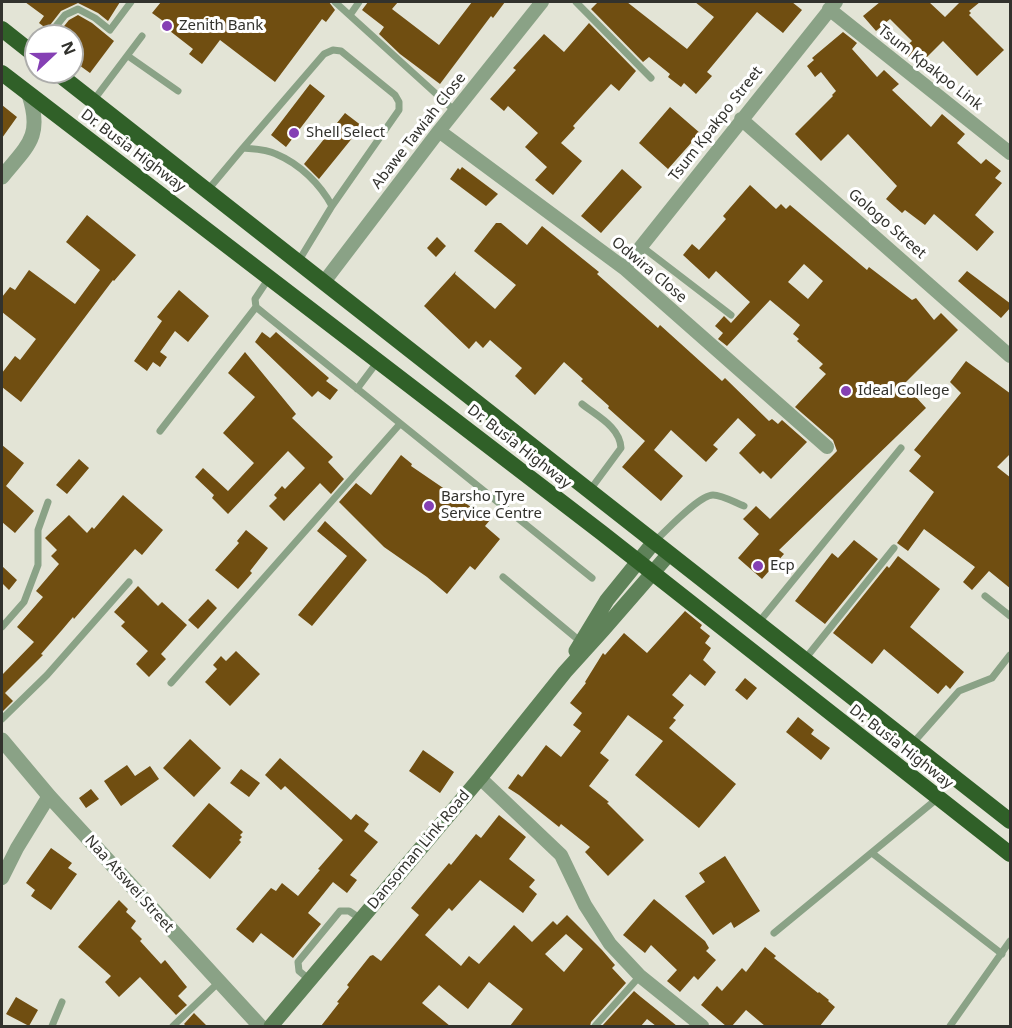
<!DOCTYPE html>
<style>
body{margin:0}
#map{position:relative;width:1012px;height:1028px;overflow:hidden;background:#e3e4d6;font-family:"Noto Sans",sans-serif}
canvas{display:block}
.frame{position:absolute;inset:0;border:3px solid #32322d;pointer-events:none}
.north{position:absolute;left:24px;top:24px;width:60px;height:60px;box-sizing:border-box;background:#fff;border:2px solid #adadab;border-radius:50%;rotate:68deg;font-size:16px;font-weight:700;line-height:24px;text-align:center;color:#32322d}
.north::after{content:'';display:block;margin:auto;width:21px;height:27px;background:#8540b4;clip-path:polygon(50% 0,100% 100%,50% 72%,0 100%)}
</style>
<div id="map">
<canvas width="1012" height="1028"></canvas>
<div class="frame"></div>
<div class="north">N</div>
</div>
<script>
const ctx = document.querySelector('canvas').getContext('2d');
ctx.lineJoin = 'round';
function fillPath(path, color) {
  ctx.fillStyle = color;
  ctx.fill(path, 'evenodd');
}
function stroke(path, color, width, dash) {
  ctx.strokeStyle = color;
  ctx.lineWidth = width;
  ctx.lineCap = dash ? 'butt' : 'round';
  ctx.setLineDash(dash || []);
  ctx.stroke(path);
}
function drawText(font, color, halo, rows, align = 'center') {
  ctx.font = font + ' "Noto Sans",sans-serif';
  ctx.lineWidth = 6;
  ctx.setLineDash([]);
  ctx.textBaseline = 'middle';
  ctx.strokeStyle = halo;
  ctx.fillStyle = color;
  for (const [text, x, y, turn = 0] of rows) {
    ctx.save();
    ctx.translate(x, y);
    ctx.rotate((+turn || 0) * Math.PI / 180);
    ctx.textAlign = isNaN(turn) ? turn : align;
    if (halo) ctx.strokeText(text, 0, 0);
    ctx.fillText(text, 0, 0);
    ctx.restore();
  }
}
fillPath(new Path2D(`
 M25 2H120L108 21 98 13 78 3 61 11 47 29 39 23 44 16Z
 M161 2H329L335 10 326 22 322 19 275 82 220 40 202 64 189 54 193 49 161 24 163 21 152 13Z
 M368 2H398L392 9 439 45 472 2H505L493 18 491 16 440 84 400 54 379 34 384 27 362 10Z
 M598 2H627L687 49 714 17 695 2H792L802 10 783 33 757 12 707 72 712 76 696 94 684 83 681 87 668 77 670 74 649 57 643 62 591 9Z
 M880 2H929L945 17 960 2H980L969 11 971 13 969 15 1004 50 977 76 943 41 918 66 902 50 912 41 890 19 876 31 863 16Z
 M78 15 92 23 114 41 90 73 72 60V36H56L69 20Z
 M589 23 636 71 619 91 611 84 573 126 575 128 561 143 582 161 553 195 535 180 547 167 525 147 538 133 508 106 504 111 490 99 516 70 513 68 544 34 564 52Z
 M843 32 857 43 852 49 877 77 884 70 899 84 892 90 931 127 942 114 965 134 957 143 981 164 986 159 1001 171 995 178 1002 183 975 215 994 232 977 251 934 214 925 225 905 210 902 213 886 199 897 186 848 134 821 161 795 134 833 96 832 95 836 91 821 72 815 77 807 66 814 60 812 58Z
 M310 84 325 96 286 147 271 135Z
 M2 105 17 117 2 138Z
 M670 107 700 133 668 169 639 143Z
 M345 113 362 126 319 179 304 164Z
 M462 167 498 194 486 206 450 179 458 168 460 170Z
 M622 169 642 187 601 233 581 216Z
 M750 185 776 209 781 204 786 209 790 205 867 270 869 267 912 300 916 298 934 320 941 313 958 330 904 384 926 408 779 550 784 554 762 579 738 558 759 534 743 519 756 506 770 519 837 451 833 440 795 407 826 374 819 368 823 364 797 341 799 339 793 334 800 325 770 300 727 346 718 339 723 333 715 326 724 316 731 323 750 302 716 271 709 279 683 255 692 244 699 250 726 219 723 216ZM804 264 823 281 808 299 788 282Z
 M87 215 136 255 114 281 113 280 21 402 2 387V373L15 356 20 360 36 339 2 312V297L10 287 15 290 29 270 75 304 100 270 66 242Z
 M496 223H501L527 245 542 226 599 272 597 274 658 328 660 325 722 381 725 378 769 421 772 419 778 424 782 420 807 442 771 479 763 471 760 474 739 453 756 435 738 418 713 445 718 449 706 462 671 430 654 450 683 476 661 501 622 467 645 441 608 408 609 406 581 381 583 379 564 362 535 395 515 376 522 368 490 340 483 348 476 341 469 349 424 306 456 271 455 274 495 309 516 285 474 251Z
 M437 237 446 246 436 257 427 248Z
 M967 271 1011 304V307L1001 318 958 281Z
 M179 290 209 316 188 342 175 331 160 352 167 357 160 367 153 362 147 371 134 361 162 321 157 317Z
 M262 332 270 338 276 332 329 378 326 381 338 390 330 400 318 391 312 397 255 342Z
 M245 352 296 414 292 418 333 457 328 462 344 479 331 494 320 483 284 521 269 506 277 498 274 495 282 486 285 489 305 468 288 451 228 514 212 498 214 495 195 477 203 468 228 491 254 463 223 433 255 397 228 373Z
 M966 361 1011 394V453L997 467 1011 478V589L989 571 972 590 963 582 975 567 924 529 908 551 897 543 934 492 909 471 921 456 914 450 961 393 950 382Z
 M2 445 24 463 6 486 34 511 15 533 2 522Z
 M401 455 412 464 411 466 490 520 485 526 500 539 475 570 470 566 447 594 427 577 384 547 339 502 356 483 371 495Z
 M79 459 89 468 67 494 56 485Z
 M123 495 163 530 142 555 135 549 74 619 73 617 62 630 41 654 43 655 5 693 13 701 2 712V675L34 642 17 627 43 597 36 591 59 564 51 556 57 550 45 538 69 515 87 533 92 527 94 529Z
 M325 521 367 560 312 626 298 615 347 556 317 531Z
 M246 530 268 548 250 571 252 573 238 589 215 570 239 543 237 541Z
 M854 540 878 559 825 624 795 601 832 553 838 558Z
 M898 556 940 589 910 627 964 672 950 689 946 685 938 694 884 649 872 664 833 633 887 566 889 568Z
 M2 566 17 580 9 590 2 583Z
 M138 586 158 606 162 602 187 625 161 654 166 659 149 677 136 664 148 651 121 626 125 622 114 612Z
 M208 599 217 608 198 629 188 620Z
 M685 611 702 625 700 628 710 636 705 643 711 648 703 660 716 672 705 686 690 674 672 695 684 705 673 718 676 720 669 728 736 784 699 828 635 775 663 741 628 715 600 753 609 760 589 786 609 802 607 803 644 840 608 876 585 852 590 847 561 824 559 827 519 795 508 788 518 774 522 777 546 745 561 757 581 731 573 725 582 713 570 703 586 683 585 682 603 653 605 655 624 633 647 653Z
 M236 651 260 674 230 706 205 682 217 669 213 665 221 656 226 661Z
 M745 678 757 688 747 700 735 690Z
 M798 717 814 730 811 734 830 748 821 760 786 732Z
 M190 739 221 768 194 797 163 768Z
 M423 750 454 772 440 793 409 771Z
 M280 758 351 820 356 814 369 824 364 831 378 842 350 875 357 880 347 893 333 882 308 913 321 924 293 958 261 933 253 943 236 929 271 888 276 891 282 883 298 896 320 870 318 869 343 840 285 786 281 790 265 775Z
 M127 765 135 776 150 766 159 779 121 806 104 781Z
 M241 769 260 783 249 797 230 783Z
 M91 789 99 799 86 808 79 798Z
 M209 803 243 832 240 835 242 837 239 840 241 842 210 879 172 846Z
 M499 815 526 837 509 859 535 880 529 887 537 894 523 913 480 880 452 911 449 908 425 935 461 966 469 956 479 964 514 925 532 942 553 921 557 925 567 915 602 950 615 965 612 968 626 983 591 1022 590 1026H510L523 1009 489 982 468 1009 439 985 422 1003 450 1026H321L339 1003 337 1002 349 987 347 985 370 956 373 955 381 961 419 915 411 908 449 863 451 865 476 834 481 838ZM566 934 583 949 564 972 545 954Z
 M51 848 72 863 68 868 77 874 51 910 31 896 35 890 26 883Z
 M725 856 760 911 734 928 731 922 713 935 685 896 705 882 699 873Z
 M654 899 705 941 709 948 706 951 716 960 698 980 694 976 680 992 667 981 677 970 651 945 645 953 623 935Z
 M119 900 128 909 126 912 136 921 131 928 142 939 140 941 161 964 165 960 187 987 178 996 187 1005 176 1015 140 977 119 997 105 982 111 976 78 947Z
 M765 947 776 956 774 958 818 993 819 992 829 1000 828 1001 835 1007 820 1026H765L746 1010 732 1026H726L701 1005 717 986 722 991 742 968 746 972Z
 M634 991 641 997 677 1026H656L647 1019 641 1026H602Z
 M16 997 38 1010 29 1026 6 1014Z
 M194 1013 207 1026H186L184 1024Z`), '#704e11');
stroke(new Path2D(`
 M335 2 455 111
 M576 2 651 78
 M350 15 359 2
 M48 36 65 15 78 9 95 18 110 30 131 2
 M128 56 178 91
 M93 101 142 36
 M243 148 324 54 333 50 341 51 395 95 399 102V110L332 206
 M207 191 243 148C254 149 267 149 276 154 300 164 320 184 332 206L298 262
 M641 246 731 315
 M269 278 255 299 256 307 267 316 592 578
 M357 389 378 361
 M582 404C597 416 620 427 621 448L590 490
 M160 431 256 307
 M655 541C666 531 699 495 713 495 722 495 736 503 744 506
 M503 577 581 642
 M985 596 1010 616
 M759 622 901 448
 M2 627 24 602 38 565V530L48 502
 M805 659 894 548
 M171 683 399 425
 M2 719 47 675 129 582
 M913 743 959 691 992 678 1010 655
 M872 853 1002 954
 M774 933 938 798
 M310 980 299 971 298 962 340 911H349L361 919
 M52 1026 62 1002
 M173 1026 219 982
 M595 1026 640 976
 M950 1026 1010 941`), '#8aa286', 7);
stroke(new Path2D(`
 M829 9 1010 153
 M741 119 1010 356
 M439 131 624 268 827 447
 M624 268 836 2
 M324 282 439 131 542 2
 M480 778 561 855 585 905 610 944 640 976 702 1026
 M2 878 17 848 49 796`), '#8aa286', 14);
stroke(new Path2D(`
 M2 177C27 146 43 137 29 95
 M2 740 49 796 260 1026`), '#8aa286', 15);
stroke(new Path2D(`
 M576 651 607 600 654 542
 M271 1026 480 778 565 672 603 630 669 554`), '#5f8259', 15);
stroke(new Path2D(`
 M2 29 36 56
 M56 72 1010 821
 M2 73 602 533 1010 854`), '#306028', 16);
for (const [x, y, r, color] of [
 [167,26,6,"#8540b4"],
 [294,133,6,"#8540b4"],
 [846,391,6,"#8540b4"],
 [429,506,6,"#8540b4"],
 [758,566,6,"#8540b4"]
]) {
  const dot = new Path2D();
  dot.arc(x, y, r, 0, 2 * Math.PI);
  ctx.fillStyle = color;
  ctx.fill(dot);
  stroke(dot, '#fff', 2);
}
drawText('15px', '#32322d', '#fff', [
 ["Zenith Bank",179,26],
 ["Shell Select",306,133],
 ["Ideal College",858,391],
 ["Barsho Tyre",441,497],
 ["Service Centre",441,514],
 ["Ecp",770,566]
], 'left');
drawText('15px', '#32322d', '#fff', [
 ["Tsum Kpakpo Link",930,68,38],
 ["Tsum Kpakpo Street",716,124,-52],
 ["Abawe Tawiah Close",419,131,-52],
 ["Dr. Busia Highway",133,151,37],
 ["Gologo Street",887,224,41],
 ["Odwira Close",649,270,40],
 ["Dr. Busia Highway",519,447,38],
 ["Dr. Busia Highway",901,747,38],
 ["Dansoman Link Road",419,850,-50],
 ["Naa Atswei Street",129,884,48]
]);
</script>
